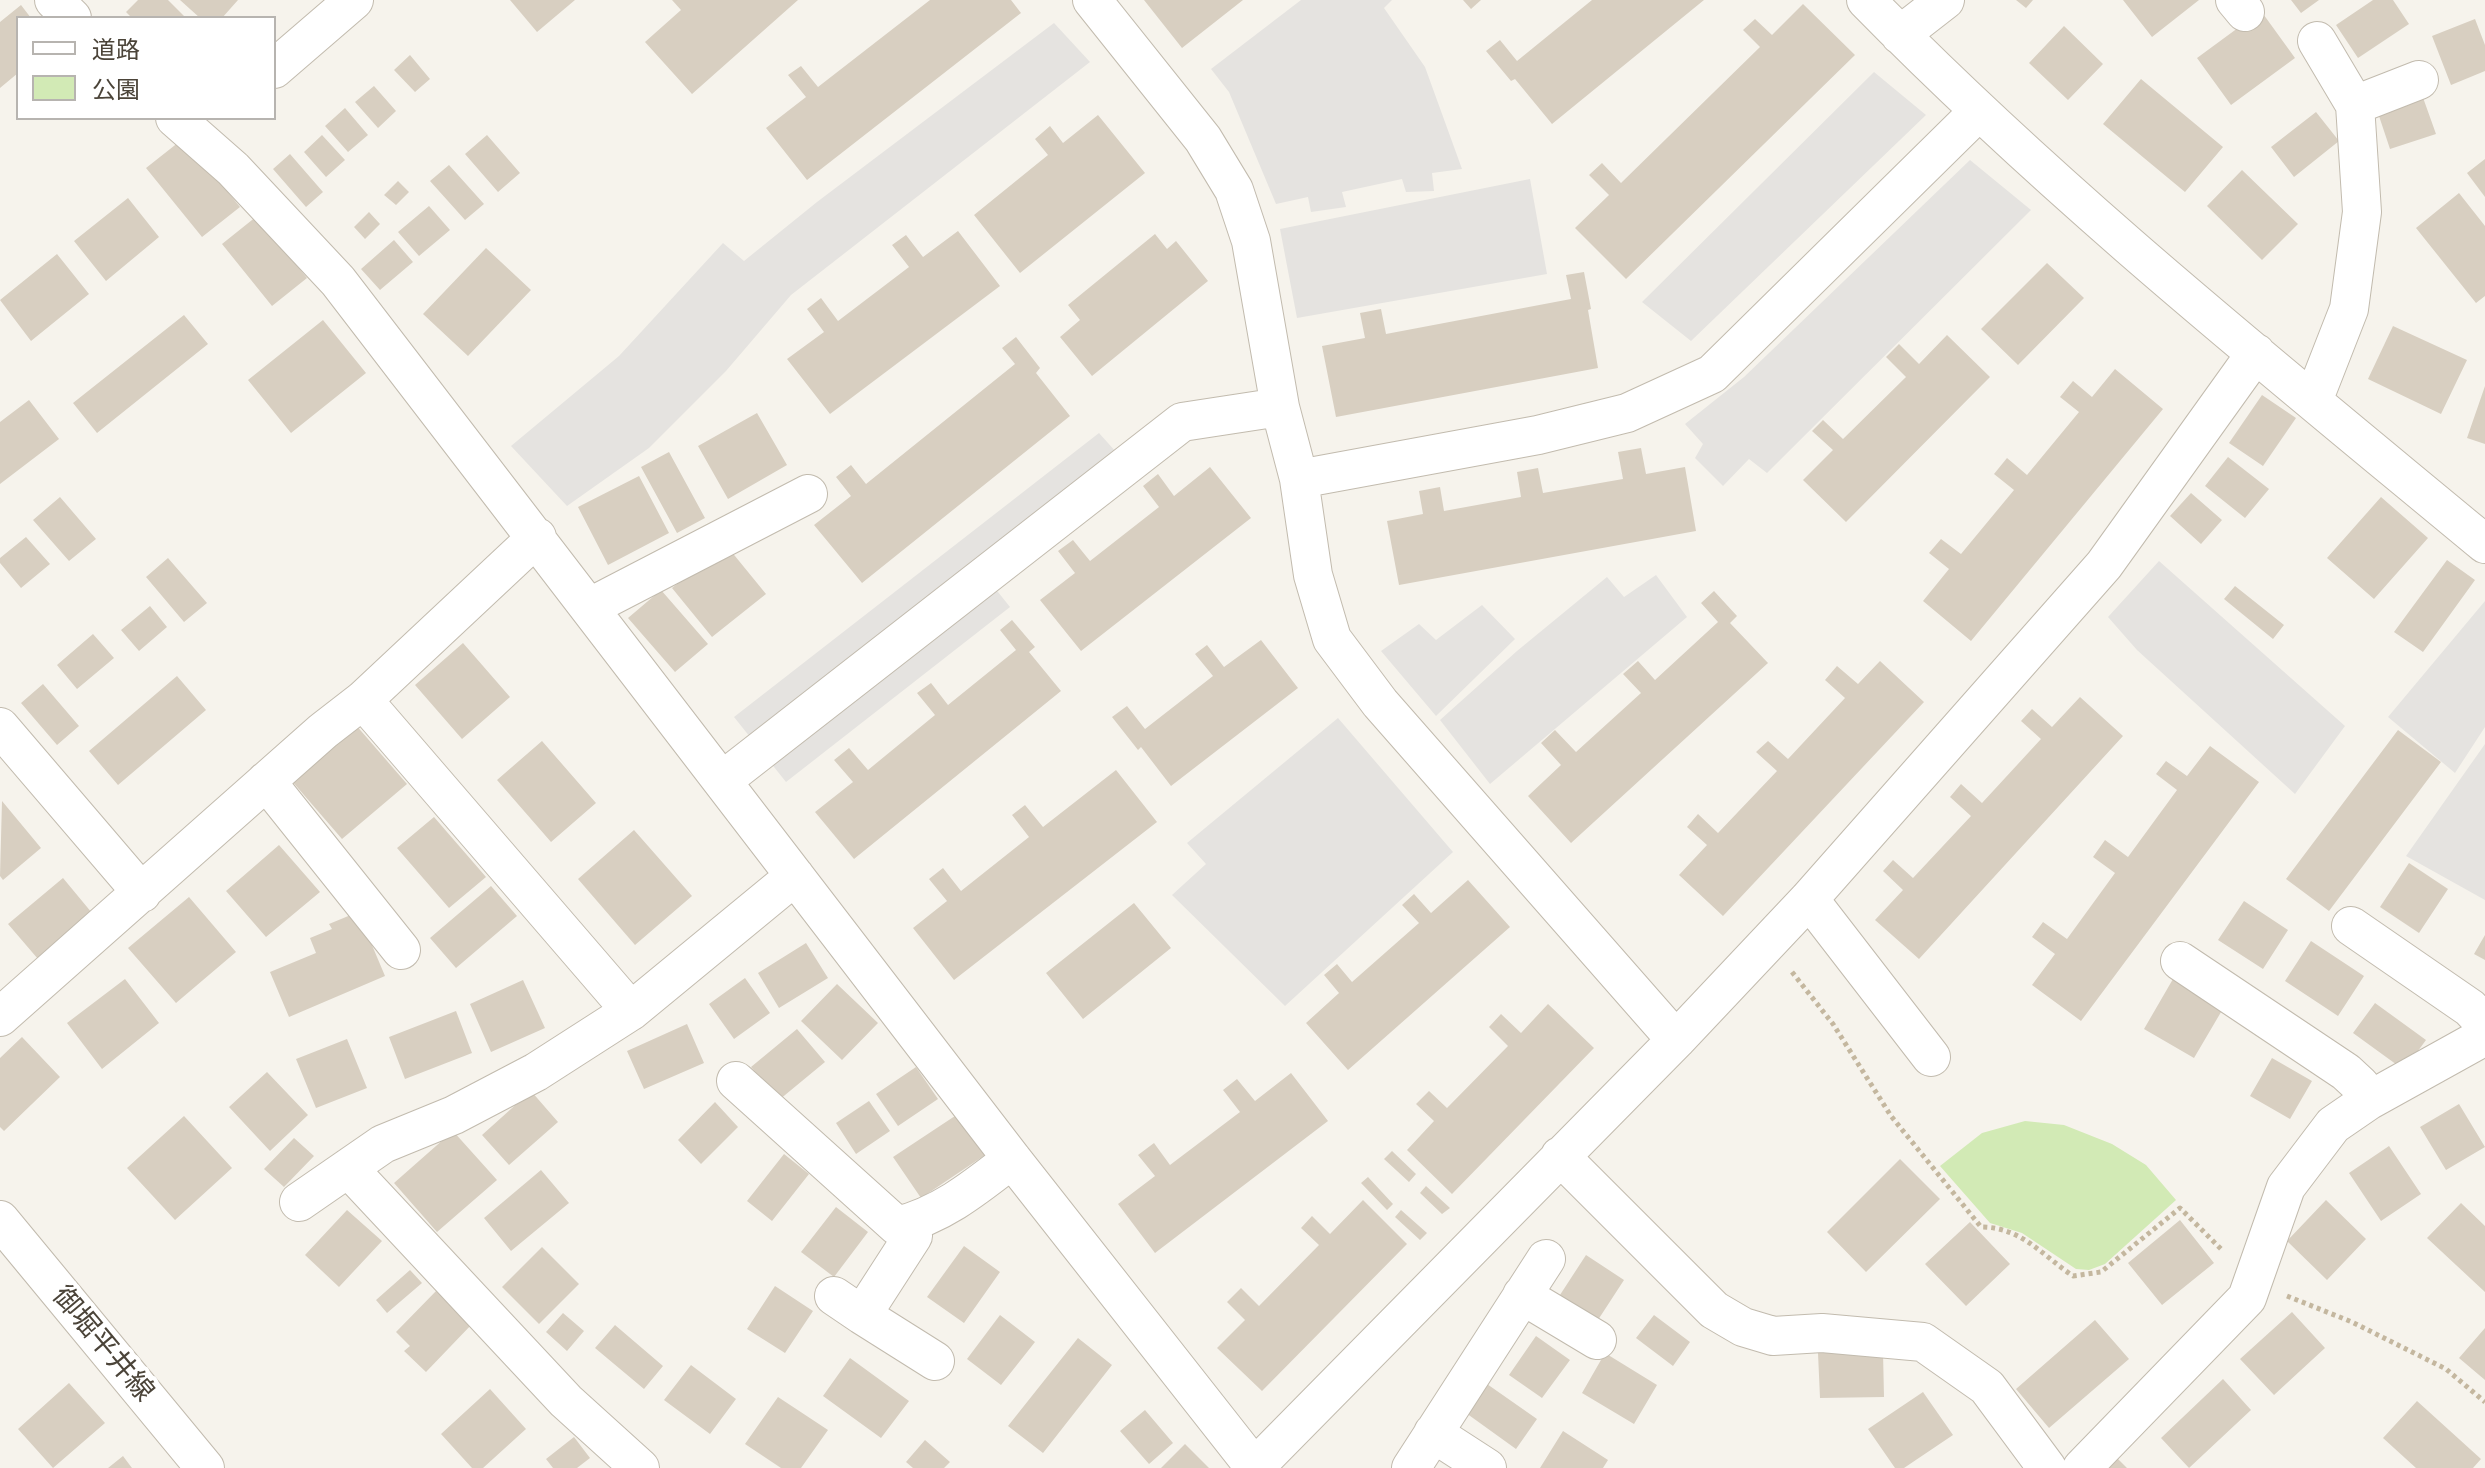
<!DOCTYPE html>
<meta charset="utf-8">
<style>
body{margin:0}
#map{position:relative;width:2485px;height:1468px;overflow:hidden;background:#f6f3ec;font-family:"Alegreya Sans","Noto Sans JP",sans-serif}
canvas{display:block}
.legend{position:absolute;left:16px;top:16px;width:260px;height:104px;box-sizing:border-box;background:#fff;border:2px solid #b7b4b0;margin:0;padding:10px 14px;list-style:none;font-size:24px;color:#4b4439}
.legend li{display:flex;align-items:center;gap:16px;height:40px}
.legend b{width:40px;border:2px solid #b7b4b0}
</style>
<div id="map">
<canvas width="2485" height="1468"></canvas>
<ul class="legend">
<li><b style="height:10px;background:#fff"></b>道路</li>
<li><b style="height:22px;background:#d2eab5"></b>公園</li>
</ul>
</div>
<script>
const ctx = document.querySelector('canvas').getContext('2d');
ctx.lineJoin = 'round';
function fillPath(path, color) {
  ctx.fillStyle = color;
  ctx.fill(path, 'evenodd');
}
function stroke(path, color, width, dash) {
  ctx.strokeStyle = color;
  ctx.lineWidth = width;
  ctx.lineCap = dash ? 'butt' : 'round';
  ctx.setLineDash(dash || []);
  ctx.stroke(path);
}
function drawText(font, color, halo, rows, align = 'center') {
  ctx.font = font + ' "Alegreya Sans","Noto Sans JP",sans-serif';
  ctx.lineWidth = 8;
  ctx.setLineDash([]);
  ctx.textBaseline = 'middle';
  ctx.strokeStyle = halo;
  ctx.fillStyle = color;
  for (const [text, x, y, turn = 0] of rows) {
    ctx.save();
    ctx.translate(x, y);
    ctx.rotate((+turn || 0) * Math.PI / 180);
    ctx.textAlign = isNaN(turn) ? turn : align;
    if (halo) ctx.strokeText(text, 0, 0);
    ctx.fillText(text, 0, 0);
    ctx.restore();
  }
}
fillPath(new Path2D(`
 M2025 1121 2064 1125 2112 1144 2146 1165 2176 1200 2105 1264 2089 1270 2076 1269 2022 1233 1990 1223 1940 1166 1982 1133Z`), '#d2eab5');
fillPath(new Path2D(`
 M1301 0H1392L1384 8 1425 67 1462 169 1432 173 1434 191 1406 192 1402 179 1342 192 1346 207 1311 212 1308 197 1276 204 1229 92 1211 69Z
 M1054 23 1090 62 791 295 726 371 649 448 567 506 511 446 619 356 723 243 744 261 817 202Z
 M1874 72 1926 115 1691 341 1642 302Z
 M1970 160 2031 210 1767 473 1749 459 1723 486 1695 458 1703 444 1685 424 1744 377Z
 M1530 179 1547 274 1297 318 1280 229Z
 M1099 433 1134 472 994 587 1010 607 786 782 734 717Z
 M2159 561 2345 726 2295 794 2137 650 2108 617Z
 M1656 575 1687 617 1490 784 1440 720 1517 651 1607 577 1624 597Z
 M2485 601V727L2455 773 2388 717Z
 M1482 605 1515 639 1436 716 1381 651 1419 624 1436 640Z
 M1338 718 1453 852 1285 1006 1172 895 1206 864 1187 843Z
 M2485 744V900L2406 856Z`), '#e5e3e0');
fillPath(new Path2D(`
 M138 0H168L186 18H132L126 12Z
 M180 0H238L222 18H200Z
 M510 0H575L537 32Z
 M672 0H798L692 94 645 42 681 10Z
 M930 0H1011L1021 13 807 180 766 128 806 97 788 75 801 66 818 87Z
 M1144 0H1243L1182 48Z
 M1463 0H1481L1471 9Z
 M1592 0H1704L1552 124 1515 79 1511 81 1486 51 1500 40 1517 61Z
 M2016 0H2033L2026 8Z
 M2123 0H2199L2152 37Z
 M2291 0H2319L2301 13Z
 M2373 0H2393L2409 24 2358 58 2336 25Z
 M1803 4 1855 55 1626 279 1575 228 1609 195 1589 175 1602 163 1621 183 1760 47 1743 30 1755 19 1772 35Z
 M21 5 31 18H18V73L0 88V22Z
 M2261 11 2295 58 2231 105 2197 58Z
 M2475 19 2485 45V71L2451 85 2432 36Z
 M2064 26 2103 64 2068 100 2029 63Z
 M410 55 430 79 415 92 394 70Z
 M2141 79 2223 147 2185 192 2103 124Z
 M374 86 396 111 378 128 355 102Z
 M2421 92 2436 134 2390 149 2376 107Z
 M345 108 368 135 348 152 325 126Z
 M2316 112 2339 141 2294 177 2271 147Z
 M1098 115 1145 173 1020 273 974 215 1048 155 1035 139 1050 126 1063 143Z
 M322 135 345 160 326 177 304 152Z
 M487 135 520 173 498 192 465 154Z
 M184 138 240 207 202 237 146 168Z
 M290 154 323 192 306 207 273 169Z
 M2485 159V197L2467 173Z
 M449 165 484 204 465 220 430 181Z
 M2242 170 2298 224 2262 260 2207 206Z
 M398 181 409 192 396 205 384 195Z
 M2459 193 2485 226V296L2476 303 2416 228Z
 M128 198 159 237 106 281 74 241Z
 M429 206 450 230 419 256 398 232Z
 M369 212 380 224 365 239 354 227Z
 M257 216 307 278 272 306 222 244Z
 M958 231 1000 286 830 414 787 359 824 332 807 309 821 298 838 321 909 267 892 245 906 235 923 257Z
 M1155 234 1167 249 1176 241 1208 281 1092 376 1060 337 1080 320 1068 305Z
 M394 240 413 262 380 290 361 269Z
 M486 248 531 290 468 356 423 314Z
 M57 254 89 294 31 341 0 300Z
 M2047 263 2084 298 2018 365 1981 329Z
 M1584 272 1591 309 1588 310 1598 368 1336 417 1322 346 1365 338 1360 313 1381 309 1386 334 1571 299 1566 275Z
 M184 315 208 344 97 433 73 403Z
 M323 320 366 373 291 433 248 380Z
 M2393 326 2467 360 2441 414 2368 379Z
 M1947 335 1990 377 1846 522 1803 480 1833 450 1812 431 1823 420 1843 439 1906 377 1886 357 1899 344 1919 364Z
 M1016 337 1040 368 1036 373 1070 416 862 583 814 525 851 496 836 477 851 465 866 484 1015 364 1002 348Z
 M2115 369 2163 409 1971 641 1923 601 1949 569 1929 553 1941 539 1961 554 2014 490 1994 474 2007 458 2027 475 2079 412 2060 397 2073 381 2092 397Z
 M2485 386V444L2467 438Z
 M2262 395 2296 418 2263 466 2229 443Z
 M29 400 59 439 0 484V422Z
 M757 413 787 465 728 499 698 446Z
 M1641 448 1646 474 1685 467 1696 531 1399 585 1387 521 1423 514 1419 491 1440 487 1444 511 1521 497 1517 472 1538 468 1543 493 1623 479 1618 452Z
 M669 452 705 518 677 533 641 467Z
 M2228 457 2269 489 2245 518 2205 486Z
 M1210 467 1251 518 1081 651 1040 600 1075 573 1058 551 1073 540 1090 561 1159 507 1143 486 1158 474 1174 496Z
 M639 476 669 533 608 565 578 507Z
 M2191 493 2222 520 2201 544 2170 516Z
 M60 497 96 539 69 561 33 520Z
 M2381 497 2428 538 2374 599 2327 558Z
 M26 537 50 564 21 588 0 563V558Z
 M726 545 766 594 712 637 672 588Z
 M168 558 207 603 184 622 146 577Z
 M2447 560 2475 580 2423 652 2394 632Z
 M2235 586 2284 625 2273 639 2224 599Z
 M661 590 708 644 675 672 628 618Z
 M1714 591 1737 616 1730 623 1768 663 1571 843 1528 796 1561 765 1541 743 1555 730 1576 752 1641 693 1623 674 1638 661 1655 680 1718 622 1701 603Z
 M150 606 167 627 139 651 121 630Z
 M1012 620 1035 647 1029 652 1061 691 854 859 815 812 853 782 834 760 849 748 868 770 935 715 917 693 931 683 948 705 1016 650 1000 630Z
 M93 634 114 658 77 689 57 665Z
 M1261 640 1298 688 1171 786 1141 747 1138 750 1112 717 1127 706 1145 729 1213 676 1195 654 1207 645 1224 667Z
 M463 643 510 697 462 739 415 685Z
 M1880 661 1924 702 1723 916 1679 875 1707 845 1687 827 1698 814 1718 833 1777 771 1756 752 1768 741 1788 759 1845 698 1825 680 1837 666 1858 684Z
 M177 676 206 710 118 785 89 751Z
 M43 684 79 726 57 745 21 703Z
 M2080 697 2123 736 1919 959 1875 920 1903 890 1883 871 1893 860 1913 878 1971 816 1950 797 1961 784 1982 803 2041 739 2021 721 2032 709 2052 727Z
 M355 724 407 784 342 839 291 780Z
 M2398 730 2441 762 2329 911 2286 879Z
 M542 741 596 803 551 842 497 780Z
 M2210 746 2259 782 2081 1021 2032 985 2055 954 2032 937 2043 922 2067 939 2115 873 2093 857 2105 840 2128 857 2177 790 2156 774 2166 761 2187 776Z
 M1116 770 1157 822 954 980 913 928 947 901 929 879 943 868 961 891 1029 837 1012 815 1025 805 1043 827Z
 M2 801 41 848 3 880 0 876Z
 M434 817 486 877 449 908 397 848Z
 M634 830 692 896 635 945 578 879Z
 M279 845 320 892 266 937 226 891Z
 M2409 863 2448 889 2419 933 2380 907Z
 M63 878 92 913 38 959 8 924Z
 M1468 880 1510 927 1348 1070 1306 1023 1339 993 1324 975 1337 964 1352 982 1419 923 1402 905 1414 894 1431 913Z
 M491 886 517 916 456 968 430 938Z
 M189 897 236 952 176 1003 128 948Z
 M2244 901 2288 930 2263 969 2218 940Z
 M1134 903 1171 948 1083 1019 1046 973Z
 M358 912 385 976 289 1017 270 972 316 953 310 938 332 929 329 924Z
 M2485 935V960L2474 954Z
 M2311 941 2364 976 2338 1016 2285 981Z
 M806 943 828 978 779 1008 758 973Z
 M745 978 770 1013 734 1039 709 1004Z
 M125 979 159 1023 102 1069 67 1023Z
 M2173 979 2224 1007 2194 1058 2144 1029Z
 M523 980 545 1028 491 1052 470 1004Z
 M837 984 878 1023 842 1060 801 1021Z
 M2375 1003 2426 1040 2404 1070 2353 1033Z
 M1548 1004 1594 1048 1452 1194 1407 1150 1434 1121 1416 1104 1429 1091 1447 1108 1508 1046 1489 1027 1501 1014 1521 1033Z
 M456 1011 472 1053 405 1079 389 1037Z
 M687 1024 704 1063 644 1089 627 1051Z
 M797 1029 825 1062 779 1100 751 1067Z
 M22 1037 60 1077 4 1131 0 1127V1058Z
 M347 1039 367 1088 316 1108 296 1059Z
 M2272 1058 2312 1081 2290 1119 2250 1096Z
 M916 1067 938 1099 898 1126 876 1094Z
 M267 1072 308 1115 270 1151 229 1107Z
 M1291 1073 1328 1121 1155 1253 1118 1204 1155 1176 1138 1155 1154 1143 1170 1165 1240 1112 1223 1090 1237 1079 1255 1101Z
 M531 1091 558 1122 509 1165 482 1135Z
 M869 1101 890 1131 856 1154 836 1123Z
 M715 1102 738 1127 701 1164 678 1140Z
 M2459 1104 2485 1147 2446 1170 2420 1127Z
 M961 1112 988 1153 921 1198 893 1157Z
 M184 1116 232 1168 175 1220 127 1168Z
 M453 1131 497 1180 437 1232 394 1183Z
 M294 1138 314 1156 284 1187 264 1169Z
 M2389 1146 2421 1194 2381 1221 2349 1173Z
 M1392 1151 1416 1174 1409 1182 1384 1159Z
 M784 1154 809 1174 772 1221 747 1201Z
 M1900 1159 1940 1199 1866 1272 1827 1232Z
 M541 1170 569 1203 511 1251 484 1218Z
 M1368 1177 1393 1204 1387 1210 1361 1183Z
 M1426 1186 1450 1208 1442 1214 1420 1193Z
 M1363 1200 1407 1244 1262 1391 1217 1348 1245 1320 1227 1302 1241 1288 1259 1306 1319 1245 1301 1228 1312 1216 1330 1234Z
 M2326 1200 2366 1239 2327 1280 2287 1241Z
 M2461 1203 2485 1226V1292L2427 1238Z
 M836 1207 868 1232 834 1277 801 1252Z
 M347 1210 382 1241 339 1287 305 1255Z
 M1401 1210 1427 1233 1420 1240 1395 1217Z
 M2180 1220 2214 1263 2162 1305 2128 1263Z
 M1970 1222 2010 1264 1966 1306 1925 1264Z
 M964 1246 1000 1272 964 1323 927 1297Z
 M542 1247 579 1284 539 1324 502 1287Z
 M1586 1255 1624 1280 1596 1323 1558 1298Z
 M410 1270 422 1283 387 1313 376 1300Z
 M775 1286 813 1311 785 1353 747 1329Z
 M438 1289 473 1323 426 1372 404 1351 410 1346 396 1332Z
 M2292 1312 2325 1348 2274 1395 2240 1359Z
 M563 1313 584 1331 567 1351 546 1332Z
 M1000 1315 1035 1342 1001 1385 967 1359Z
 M1654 1315 1690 1342 1673 1366 1636 1338Z
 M2095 1320 2129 1359 2049 1428 2016 1389Z
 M615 1325 663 1366 644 1389 595 1348Z
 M2485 1328V1380L2459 1358Z
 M1536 1336 1570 1360 1542 1398 1509 1375Z
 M1078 1338 1112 1365 1043 1453 1008 1426Z
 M1883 1352 1884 1397 1820 1398 1818 1353Z
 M1605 1353 1657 1385 1634 1424 1582 1393Z
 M850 1358 909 1401 881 1438 823 1396Z
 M691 1365 736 1399 710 1434 664 1400Z
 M2223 1379 2251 1410 2189 1468 2161 1438Z
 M69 1383 105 1423 53 1468 18 1429Z
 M1487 1384 1537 1419 1516 1449 1466 1413Z
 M490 1389 526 1429 483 1468H472L441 1434Z
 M1923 1392 1953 1435 1904 1468H1895L1868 1429Z
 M778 1397 828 1430 801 1468H781L745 1444Z
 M2417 1401 2481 1459 2473 1468H2416L2383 1438Z
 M1145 1410 1173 1443 1149 1464 1120 1431Z
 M1563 1431 1608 1460 1603 1468H1540Z
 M574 1437 590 1458 577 1468H553L546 1459Z
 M925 1440 950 1462 944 1468H913L906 1462Z
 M1185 1444 1209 1468H1161Z
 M123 1456 132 1468H108Z
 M2115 1456 2127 1468H2103Z`), '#d8cfc1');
const minor = new Path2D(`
 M54 0 72 18
 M1092 0 1203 139 1234 190 1251 241 1280 407 1299 479 1313 575 1332 639 1380 703 1676 1040
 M1866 0C2058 196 2274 369 2485 544
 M2235 0 2245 12
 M1900 35 1945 0
 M274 69 354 0
 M2355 105 2419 80
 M175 118 233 169 338 281 1012 1159 1255 1468
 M2313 401 2349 309 2362 212 2355 105 2317 41
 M1299 479 1538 435 1627 413 1712 374 1979 111
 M590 607 808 494
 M363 700 631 1011
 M0 727 142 893
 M723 780 1182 422 1280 407
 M266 781 401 950
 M1809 899 1931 1057
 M2351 926 2470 1008 2485 1024
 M2180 961 2346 1072 2360 1085 2368 1101
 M0 1017 323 731 363 700 537 537
 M736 1081 897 1226C942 1215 976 1187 1012 1159
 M1560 1156 1714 1310 1743 1327 1773 1336 1822 1333 1923 1342 1987 1387 2047 1468
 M348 1168 566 1401 640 1468
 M299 1202 383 1144 454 1115 536 1072 631 1011 795 876
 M0 1220 205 1468
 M1522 1295 1597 1340
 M834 1296 862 1315 913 1236 910 1223
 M862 1315 935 1361
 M1433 1433 1487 1468
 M1255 1467 1676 1040 1809 899 2104 565 2256 353
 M1411 1468 1546 1259
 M2082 1468 2247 1298 2286 1187 2333 1125 2368 1101 2485 1036`);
stroke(minor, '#c2bbae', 40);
stroke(new Path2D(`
 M1792 972 1833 1024 1891 1116 1981 1227C2021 1227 2042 1255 2073 1276L2101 1272 2180 1208 2223 1251
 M2287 1296 2352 1322 2446 1369 2485 1402`), '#c4b79f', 5, [4, 4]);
stroke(minor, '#fff', 38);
drawText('28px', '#4b4439', '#fff', [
 ["御堀平井線",103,1344,50]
]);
</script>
